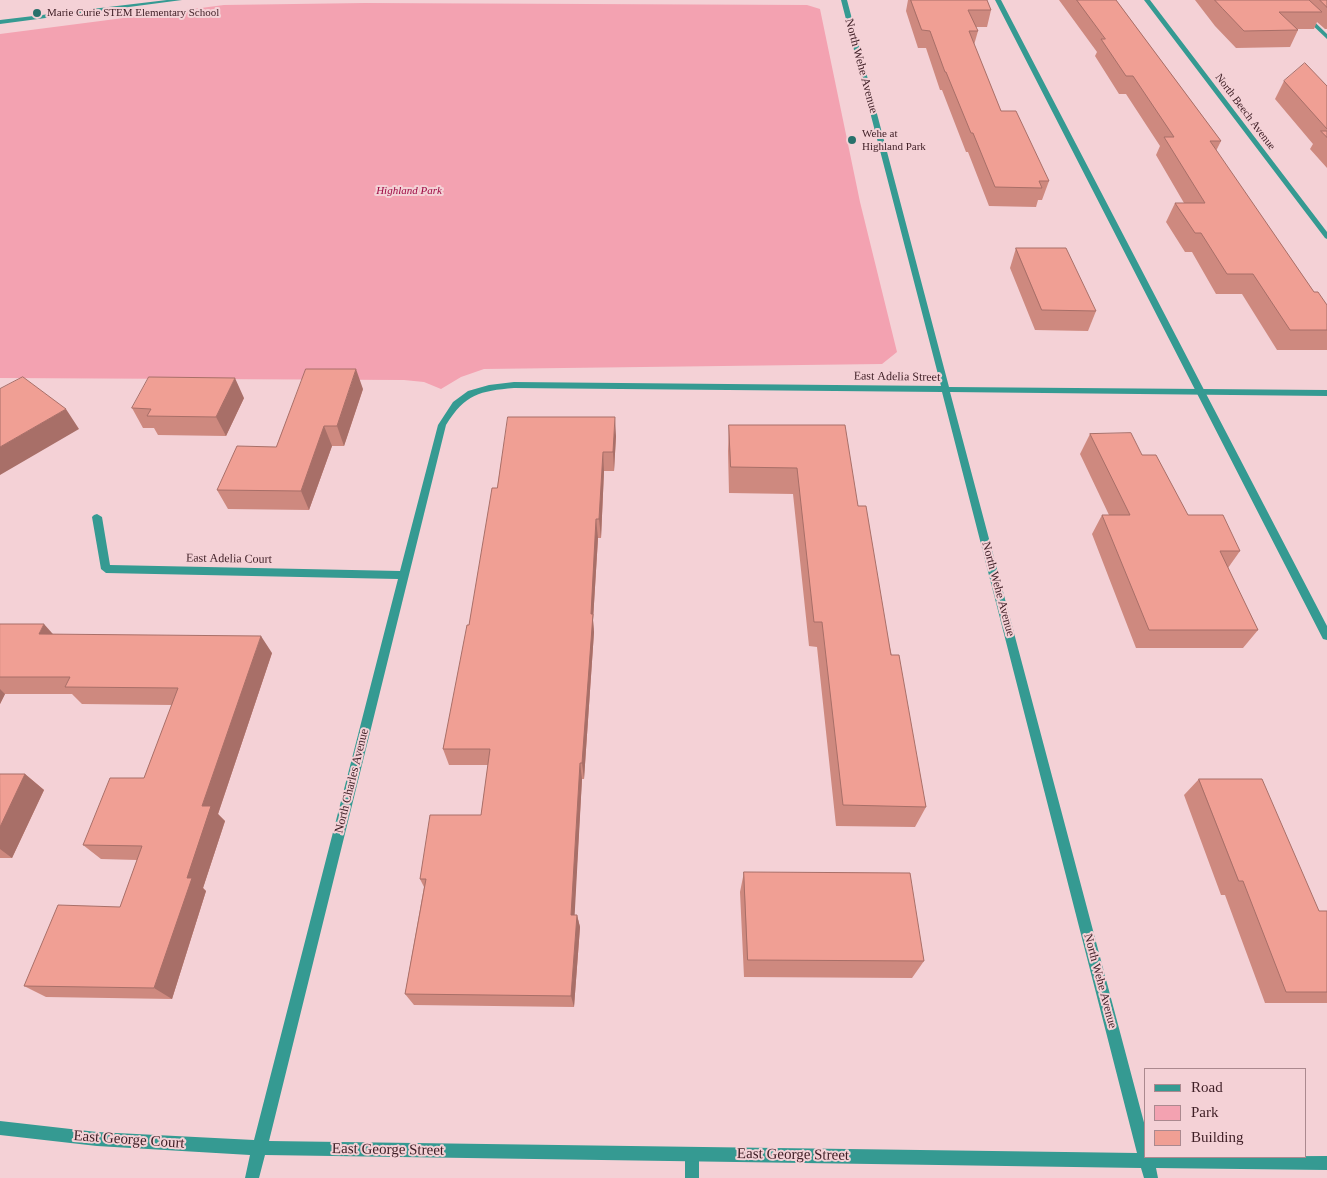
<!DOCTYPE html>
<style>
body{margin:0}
#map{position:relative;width:1327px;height:1178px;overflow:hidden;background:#f4d1d6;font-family:"Times New Roman",serif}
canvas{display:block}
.legend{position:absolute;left:1144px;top:1068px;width:162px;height:90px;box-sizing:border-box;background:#f4d1d6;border:1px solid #ab898f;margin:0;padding:6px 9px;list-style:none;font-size:15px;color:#3e1e25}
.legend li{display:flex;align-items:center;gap:10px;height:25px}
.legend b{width:25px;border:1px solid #ab898f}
</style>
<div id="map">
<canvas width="1327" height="1178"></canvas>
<ul class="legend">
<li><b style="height:6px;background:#359a92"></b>Road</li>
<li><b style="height:14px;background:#f3a2b1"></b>Park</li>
<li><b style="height:14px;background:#f09f94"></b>Building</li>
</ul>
</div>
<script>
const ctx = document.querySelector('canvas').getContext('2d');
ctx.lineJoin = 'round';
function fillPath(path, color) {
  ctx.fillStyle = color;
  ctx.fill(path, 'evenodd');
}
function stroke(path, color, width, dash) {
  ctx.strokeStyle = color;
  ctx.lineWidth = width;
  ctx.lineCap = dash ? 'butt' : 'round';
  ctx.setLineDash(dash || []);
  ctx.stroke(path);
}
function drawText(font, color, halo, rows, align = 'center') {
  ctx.font = font + ' "Times New Roman",serif';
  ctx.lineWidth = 4;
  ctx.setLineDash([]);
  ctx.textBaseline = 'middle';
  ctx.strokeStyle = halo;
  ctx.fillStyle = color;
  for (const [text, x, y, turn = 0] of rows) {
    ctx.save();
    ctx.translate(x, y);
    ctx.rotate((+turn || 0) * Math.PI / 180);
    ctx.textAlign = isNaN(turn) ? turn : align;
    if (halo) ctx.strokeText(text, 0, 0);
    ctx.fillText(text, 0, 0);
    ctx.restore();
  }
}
fillPath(new Path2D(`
 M365 3 807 5 820 9 860 202 897 352 882 364 484 369 461 377 441 389 424 382 404 380 0 378V34L224 5Z`), '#f3a2b1');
fillPath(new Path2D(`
 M995 0H1001L1327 626V640L1323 639Z
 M1286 0H1292L1327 34V39Z
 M692 1147 697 1149 699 1154V1178H685V1154L687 1149Z`), '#359a92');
fillPath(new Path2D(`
 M167 0H182L0 24V20Z
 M841 0H847L949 387 1327 390V396L950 392 1146 1130V1157L1327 1156V1170L1156 1168 1158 1178H1144L1141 1168 265 1155 259 1178H245L250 1155 97 1146 0 1135V1121L97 1132 254 1140 398 579 106 573 101 569 92 517 94 515 97 514 102 517 110 565 400 571 438 425 453 402 468 391 489 385 514 382 941 386ZM514 388 942 392 1137 1153 269 1141 446 425C465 394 480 391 514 388Z
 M1144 0H1150L1327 232V239L1325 238Z`), '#359a92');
fillPath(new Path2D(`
 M908 0H987L991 10 987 27H976L978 31 974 45 1001 111 1049 181 1042 200H1038L1036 207 989 206 968 152H966L942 90H940L926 48H918L906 11Z
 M1059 0H1116L1221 141 1216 151 1314 292 1327 305V350H1277L1242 294H1216L1192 252H1185L1166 222 1175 203H1184L1156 155 1160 146 1126 94H1119L1095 56 1097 52Z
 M1195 0H1327V29H1325L1317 22 1314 29H1297L1298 30 1290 47 1236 48 1215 26Z
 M1284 81 1327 86V168L1310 149 1313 144 1275 99Z
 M1016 248 1096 311 1088 331 1035 330 1010 268Z
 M363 389 344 446H332L309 510 228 509 217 490 276 447Z
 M244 398 226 436 158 435 154 428H143L132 408Z
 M729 425 858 506 926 807 915 827 836 826 817 647 809 646 793 494 729 493 728 451Z
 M1090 434 1142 455 1188 515 1240 551 1228 568 1258 630 1243 648H1136L1092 534 1102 515H1109L1080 454Z
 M616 436 614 471H604L601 538H598L593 620 594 632 584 779H582L574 915H577L580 927 574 1007 414 1005 405 994 424 887 420 879 481 815 488 765H449L443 749 469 625 497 488Z
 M0 624 53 634 272 653 218 814 225 821 203 888 206 891 172 999 46 997 24 986 120 907 137 860 101 859 83 845 144 778 172 705 82 704 72 694H5L0 704Z
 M0 774H25L44 790 12 858H0Z
 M1199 779 1319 911H1327V1003H1265L1225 895H1221L1184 795Z
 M744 872 924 961 912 978 744 977 740 892Z`), '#ce897f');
fillPath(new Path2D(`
 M356 369 363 389 344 446 337 426Z
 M235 378 244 398 226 436 216 417Z
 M66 409 79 429 0 475V447Z
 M615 417 616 436 614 471 613 452Z
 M324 426 332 446 309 510 301 491Z
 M603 452 604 471 601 538 599 519Z
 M596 519 598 538 593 620 594 632 584 779 582 763Z
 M44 624 60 642 39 634Z
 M261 636 272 653 218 814 225 821 203 888 206 891 172 999 154 988 202 806Z
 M0 689 5 694 0 704Z
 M580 763 582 779 574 927 571 915Z
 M25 774 44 790 12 858 0 849V827Z
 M577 915 580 927 574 1007 571 996Z`), '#a86f68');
const building = new Path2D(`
 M911 0H987L991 10H968L978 31H969L1001 111H1016L1049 181H1039L1042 188 995 187 973 133H971L946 72H945L930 31 922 30Z
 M1077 0H1116L1221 141H1210L1314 292H1318L1327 305V330H1290L1253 274H1227L1201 233H1195L1175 203H1205L1164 137H1174L1133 76H1126L1101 39H1105Z
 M1215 0H1309L1322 12H1279L1298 30 1244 31 1223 9Z
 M1320 0H1327V7Z
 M1305 63 1327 86V129L1284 81Z
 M1321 131H1327V137Z
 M1016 248H1066L1096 311 1042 310Z
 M306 369H356L337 426H324L301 491 217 490 237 446 276 447Z
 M23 377 66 409 0 447V389Z
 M149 377 235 378 216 417 147 416 151 409 132 408Z
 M508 417H615L613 452H603L599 519H596L591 614H593L582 763H580L571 915H577L571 996 405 994 426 879H420L430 815H481L490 749H443L467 625H469L492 488H497Z
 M729 425H845L858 506H866L891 655H899L926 807 843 805 822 622H814L797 468 731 467Z
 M1131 433 1142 455H1156L1188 515H1223L1240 551H1220L1258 630H1149L1102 515H1130L1090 434Z
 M0 624H44L39 634 261 636 202 806H211L187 878H192L154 988 24 986 58 905 120 907 142 846 83 845 110 778H144L178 688 65 687 70 677H0Z
 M0 774H25L0 827Z
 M1199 779H1262L1319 911H1327V992H1286L1243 881H1239Z
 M744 872 910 873 924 961 748 960Z`);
fillPath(building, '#f09f94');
stroke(building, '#a86f68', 1);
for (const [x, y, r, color] of [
 [37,13,5,"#28716b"],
 [852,140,5,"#28716b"]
]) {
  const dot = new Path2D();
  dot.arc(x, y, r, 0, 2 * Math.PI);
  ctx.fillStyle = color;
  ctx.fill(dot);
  stroke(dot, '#f4d1d6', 2);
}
drawText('11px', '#3e1e25', '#f4d1d6', [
 ["Marie Curie STEM Elementary School",47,13],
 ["Wehe at",862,134],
 ["Highland Park",862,147]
], 'left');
drawText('11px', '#3e1e25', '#f4d1d6', [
 ["North Beech Avenue",1245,112,53]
]);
drawText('italic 11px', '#9d0942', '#f4d1d6', [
 ["Highland Park",409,191]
]);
drawText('12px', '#3e1e25', '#f4d1d6', [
 ["North Wehe Avenue",861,66,75],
 ["East Adelia Street",897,377,1],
 ["East Adelia Court",229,559,1],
 ["North Wehe Avenue",998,589,75],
 ["North Charles Avenue",352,781,-76],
 ["North Wehe Avenue",1100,981,75]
]);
drawText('15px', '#3e1e25', '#f4d1d6', [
 ["East George Court",129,1140,4],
 ["East George Street",388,1150,1],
 ["East George Street",793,1155,1]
]);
</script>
